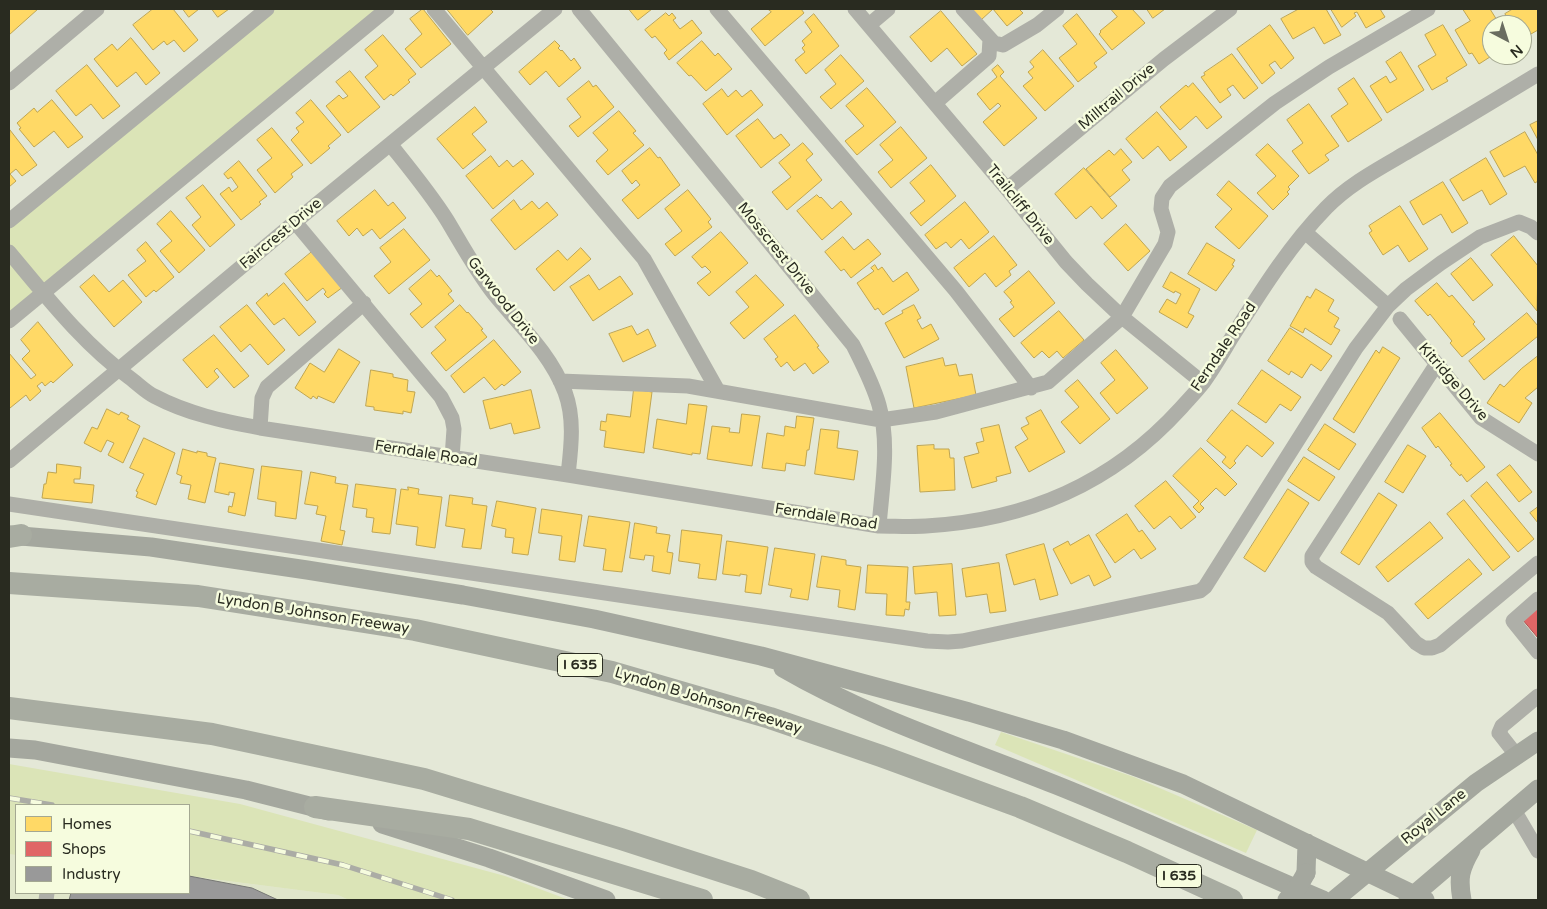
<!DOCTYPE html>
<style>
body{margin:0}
#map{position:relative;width:1547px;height:909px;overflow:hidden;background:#e4e8d7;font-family:"Varela Round",sans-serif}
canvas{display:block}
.frame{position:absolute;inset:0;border:10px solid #292b20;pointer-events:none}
.legend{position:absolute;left:15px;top:804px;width:175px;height:90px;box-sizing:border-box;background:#f6fcde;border:1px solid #a4a892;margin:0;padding:6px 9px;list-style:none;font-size:15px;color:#292b20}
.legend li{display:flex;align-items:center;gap:10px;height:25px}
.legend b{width:25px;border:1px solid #a4a892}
.north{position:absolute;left:1482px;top:15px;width:50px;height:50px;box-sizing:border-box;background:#f6fcde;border:1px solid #a4a892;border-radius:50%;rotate:140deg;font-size:14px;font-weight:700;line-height:20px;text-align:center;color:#292b20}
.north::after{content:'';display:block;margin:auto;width:18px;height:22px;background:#6a6d60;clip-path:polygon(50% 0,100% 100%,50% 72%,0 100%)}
</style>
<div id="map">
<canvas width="1547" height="909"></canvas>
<div class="frame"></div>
<ul class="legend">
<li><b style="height:14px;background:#ffd966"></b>Homes</li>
<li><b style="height:14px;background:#e06666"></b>Shops</li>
<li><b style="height:14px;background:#999"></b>Industry</li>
</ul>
<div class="north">N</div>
</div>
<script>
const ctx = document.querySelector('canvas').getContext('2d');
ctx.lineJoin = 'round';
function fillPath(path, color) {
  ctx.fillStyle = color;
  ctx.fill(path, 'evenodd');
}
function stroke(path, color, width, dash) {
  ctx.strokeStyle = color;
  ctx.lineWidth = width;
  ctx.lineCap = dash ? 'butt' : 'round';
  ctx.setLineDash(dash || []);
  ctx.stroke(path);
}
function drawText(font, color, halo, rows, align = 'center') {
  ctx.font = font + ' "Varela Round",sans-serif';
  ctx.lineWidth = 5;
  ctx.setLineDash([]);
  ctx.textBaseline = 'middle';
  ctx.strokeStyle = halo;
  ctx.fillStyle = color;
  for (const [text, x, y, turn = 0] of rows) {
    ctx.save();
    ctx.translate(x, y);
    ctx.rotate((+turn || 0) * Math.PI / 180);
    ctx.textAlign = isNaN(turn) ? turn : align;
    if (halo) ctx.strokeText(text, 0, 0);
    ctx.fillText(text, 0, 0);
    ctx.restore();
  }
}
fillPath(new Path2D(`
 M9 854 16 855V893H189V876L338 895 349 900H9Z`), '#e0e6ca');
fillPath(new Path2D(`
 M272 9H390L9 322V228Z
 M1001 732 1134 777 1257 830 1246 853 995 745Z
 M9 764 240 804 505 876 569 900H349L338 895 189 876V805H16V855L9 854Z`), '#dbe4b7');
const homes = new Path2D(`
 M9 9H38L9 35Z
 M153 9H173L198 40 184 52 174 40 167 45 164 41 153 50 133 25Z
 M183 9H199L189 17Z
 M212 9H229L218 17Z
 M423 9 451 44 421 68 405 49 422 34 410 19Z
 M447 9H493L491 10 493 12 468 35Z
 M629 9H652L638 20Z
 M768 9H801L804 13 765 46 751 29 771 12Z
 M971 9H1019L1023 13 1007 26 993 9 981 20Z
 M1111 9H1132L1145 23 1112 50 1099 34 1101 32 1100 31 1117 17Z
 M1147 9H1165L1153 18Z
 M1299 9H1326L1341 35 1324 44 1314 27 1293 39 1281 19Z
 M1331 9H1380L1385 17 1366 28 1357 12 1354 13 1356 16 1342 27Z
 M1463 9H1490L1500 25H1492L1493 55 1479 64 1472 53 1469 54 1455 30 1470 21Z
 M1513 9H1538V30L1522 39V25H1512L1505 14Z
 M941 11 977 54 962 66 947 48 931 62 910 37Z
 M666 13 669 16 672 13 676 18 673 20 680 29 692 20 702 33 669 60 664 53 667 50 655 36 652 38 645 30Z
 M814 14 839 46 806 74 795 60 805 52 802 48 805 45 802 41 812 32 805 22Z
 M1077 14 1107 53 1094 63 1097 67 1078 82 1059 58 1077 44 1063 26Z
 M1270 25 1294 58 1281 69 1275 61 1269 65 1275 73 1262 84 1237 49Z
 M1443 25 1467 65 1446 78 1448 81 1432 90 1418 66 1436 55 1425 35Z
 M383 35 416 74 408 80 410 82 393 96 391 94 384 100 365 77 378 66 365 50Z
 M131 38 160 73 146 85 136 72 117 87 94 59 112 44 117 50Z
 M555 41 560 46 558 48 561 51 562 50 571 61 574 58 581 68 559 87 546 71 530 85 519 72Z
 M702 41 715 56 718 53 732 69 706 91 691 75 689 76 677 63Z
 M1043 50 1074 86 1045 111 1023 86 1033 78 1028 72 1034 67 1030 62Z
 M1401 52 1424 90 1387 113 1370 86 1386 76 1390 83 1397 79 1386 62Z
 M1232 54 1258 88 1244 99 1233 85 1227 89 1231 95 1220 103 1201 77 1205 75 1204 73Z
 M841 55 864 81 831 109 820 97 836 84 825 70Z
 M87 65 120 106 103 119 91 104 76 116 56 91Z
 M998 65 1004 72 1000 76 1037 118 1004 146 983 122 1001 106 998 103 990 110 977 94 997 77 992 70Z
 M350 71 380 107 348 133 326 106 339 95 343 99 348 96 336 82Z
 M1354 78 1382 120 1348 142 1331 116 1348 104 1338 89Z
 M589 81 593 87 596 85 614 107 578 137 569 126 581 117 567 99Z
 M1193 83 1222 117 1207 129 1196 116 1180 130 1160 107 1186 85 1188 87Z
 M867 88 896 122 857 155 845 141 864 126 846 106Z
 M722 89 728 97 736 90 742 97 751 90 763 105 727 135 703 104Z
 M52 100 83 137 68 148 54 131 34 147 19 129 21 128 17 123 34 108 37 112Z
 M311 100 341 135 328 146 330 148 311 164 291 140 299 132 296 128 304 122 296 113Z
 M1309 104 1339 146 1325 155 1329 160 1309 174 1292 151 1303 143 1287 120Z
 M475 107 487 122 472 134 486 150 463 169 437 139Z
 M619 111 636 131 633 133 644 145 608 175 596 161 608 150 593 133Z
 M1157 112 1187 147 1170 161 1158 146 1143 159 1126 139Z
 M758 119 774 139 781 134 790 145 761 168 736 136Z
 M1538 121V140L1530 125Z
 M901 127 927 158 891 188 878 172 893 160 880 145Z
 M272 128 303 165 291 174 293 177 275 193 257 170 272 158 257 140Z
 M10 130 37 165 22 176 16 169 10 174 16 181 9 187Z
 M1525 132 1538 155V181L1535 183 1525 166 1504 177 1490 152Z
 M803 143 813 154 806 160 822 180 787 210 772 192 791 177 779 163Z
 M1268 144 1299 176 1288 187 1290 189 1287 192 1289 194 1273 210 1257 193 1276 176 1256 155Z
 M650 148 658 158 660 157 680 185 638 219 622 200 640 185 636 180 632 184 622 171Z
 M1121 149 1132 162 1122 170 1130 180 1110 197 1086 169 1109 150 1114 155Z
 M491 156 499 167 507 160 513 167 522 160 534 174 493 209 466 176Z
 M1486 158 1507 194 1490 205 1482 190 1463 201 1450 180Z
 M239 161 267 196 259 202 261 204 241 220 220 194 229 187 232 192 238 187 231 177 228 179 224 174Z
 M931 165 956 196 921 226 910 213 925 201 910 183Z
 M1084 168 1117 206 1102 219 1091 206 1076 219 1055 194Z
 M1229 181 1268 216 1239 249 1215 227 1232 209 1217 195Z
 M1443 182 1468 223 1452 233 1441 214 1423 225 1410 202Z
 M203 185 235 225 210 247 192 225 201 217 186 198Z
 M375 190 388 206 393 202 406 218 380 239 372 229 363 236 357 228 349 236 337 221Z
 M688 190 711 219 708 222 712 227 675 256 665 244 682 231 665 209Z
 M817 195 820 198 821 197 832 209 841 201 852 214 822 240 797 211Z
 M514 200 521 210 532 201 539 209 547 202 558 215 515 250 491 220Z
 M965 202 989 232 969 249 961 239 951 248 946 242 936 249 925 235Z
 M1400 206 1428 249 1409 262 1398 245 1383 255 1369 233 1372 231 1369 226Z
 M171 211 205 250 179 273 160 251 172 241 157 224Z
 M1126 224 1150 251 1128 271 1104 244Z
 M404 229 430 260 389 294 374 276 391 262 380 248Z
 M721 232 748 263 709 296 697 283 711 272 705 266 702 268 692 257Z
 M994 236 1017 265 1009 271 1011 275 996 287 985 273 969 287 954 268Z
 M1514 236 1538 266 1537 311 1491 255Z
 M843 237 854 250 868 239 881 254 851 278 844 269 841 271 825 252Z
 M146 242 174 277 156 292 154 290 146 297 128 275 146 261 137 250Z
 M1207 243 1235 260 1232 265 1234 266 1216 291 1188 274Z
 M581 248 591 259 554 291 536 269 558 250 567 260Z
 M313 251 343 287 328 298 324 294 326 292 323 288 307 301 285 274Z
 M1471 258 1493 285 1473 301 1451 274Z
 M875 265 878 270 882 267 893 282 907 272 919 290 883 315 878 308 875 310 857 283 874 271 871 268Z
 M431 270 437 277 439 275 452 291 448 294 454 301 422 328 410 314 422 304 409 289Z
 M1029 271 1055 303 1014 337 999 319 1014 307 1010 302 1012 301 1004 292Z
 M1171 272 1200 289 1188 313 1194 316 1187 328 1159 312 1167 299 1176 304 1181 294 1175 291 1174 293 1163 287Z
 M94 275 109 292 123 280 142 302 114 327 80 287Z
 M589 275 599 290 620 276 633 294 593 321 570 287Z
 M756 275 784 305 744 339 730 323 749 307 736 292Z
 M284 283 316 322 299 336 284 318 274 325 256 303 267 293 268 296Z
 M1437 283 1449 297 1452 295 1475 322 1473 324 1485 339 1462 357 1450 343 1452 341 1430 314 1428 316 1415 301Z
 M1316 289 1334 300 1328 311 1339 318 1334 327 1340 330 1331 345 1305 328 1303 333 1290 326 1307 296 1310 298Z
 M247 305 285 350 268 365 250 344 241 352 220 327Z
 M460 305 467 313 468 312 483 329 481 330 487 337 446 371 431 353 446 340 435 327Z
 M914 305 921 318 917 320 922 329 931 324 939 339 904 358 885 323 903 313 902 311Z
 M1059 311 1084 340 1063 358 1057 351 1049 358 1042 351 1034 358 1021 343Z
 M1527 313 1538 326V336L1484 380 1469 361Z
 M795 315 819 346 817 347 829 362 813 374 805 363 794 371 787 362 781 367 775 359 778 357 764 339Z
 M38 322 73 365 53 383 51 381 45 386 42 382 37 386 41 391 30 401 26 395 10 408 9 407V353L31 379 36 375 22 359 30 351 21 340Z
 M632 326 637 335 648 329 656 346 623 362 609 334Z
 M1290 328 1332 356 1321 371 1311 364 1302 378 1291 371 1289 375 1268 361Z
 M214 335 249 376 234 388 217 368 214 371 219 377 207 388 183 360Z
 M494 340 521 372 504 386 502 384 495 390 484 377 464 393 451 376Z
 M1383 347 1400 358 1354 433 1333 419 1376 350 1379 353Z
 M339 349 360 362 334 403 318 396 317 399 313 396 311 399 295 388 310 363 324 372Z
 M1116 350 1148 388 1117 414 1100 393 1115 380 1101 363Z
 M1538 356V387L1525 398 1532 403 1519 423 1487 403 1500 384 1504 387 1521 369Z
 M943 358 945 366 956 364 959 376 972 374 976 395 914 408 906 367Z
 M371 370 393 374V377L408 380 407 391 415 392 411 413 403 411V414L374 410V407L366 406Z
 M1262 370 1301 397 1291 411 1280 404 1266 423 1238 404Z
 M1078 380 1110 419 1080 444 1061 422 1079 407 1065 391Z
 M634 389 652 392 644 453 604 447 606 431 600 430 601 421 606 422 607 414 630 417Z
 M531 390 540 428 514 434 511 423 490 429 483 401Z
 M689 404 707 406 700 454 692 453V455L653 448 657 419 686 424Z
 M107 409 119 415 121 412 129 416 127 419 140 426 123 463 108 455 114 443 107 440 101 452 84 443 92 427 97 429Z
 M1041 410 1065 452 1029 472 1015 447 1028 439 1021 428 1029 424 1026 418Z
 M1232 410 1274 443 1262 457 1247 445 1234 461 1236 463 1230 469 1222 462 1226 457 1207 441Z
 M1440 413 1485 467 1467 482 1461 474 1460 476 1450 465 1452 464 1438 446 1436 448 1422 428Z
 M742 414 760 416 752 466 707 459 712 426 730 428 729 432 739 433Z
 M797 416 814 418 809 450H807L805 466 786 463 785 471 762 468 767 433 784 436 785 426 795 428Z
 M1325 424 1356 444 1339 470 1308 450Z
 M999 425 1011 473 996 477 997 481 972 488 964 457 979 453 976 443 984 441 981 429Z
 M821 429 839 431 837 448 858 451 854 480 815 474Z
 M144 438 175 453 156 505 136 497 138 492 136 491 144 474 130 468Z
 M934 445V449H949L950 458H954L955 490 920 492 917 446Z
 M1408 445 1426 456 1403 493 1385 482Z
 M1201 448 1237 484 1225 496 1216 488 1200 504 1204 508 1199 513 1193 507 1199 501 1173 476Z
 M183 449 197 453V451L207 453V456L216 458 205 503 188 499 191 485 180 483 182 476 177 474Z
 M1304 457 1335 477 1319 501 1288 481Z
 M220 463 254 469 245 516 228 512 229 506 232 507 235 493 229 492V495L215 492Z
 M57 464 81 467 80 479H74V483L94 485 92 503 42 498 44 484H46L48 472 56 473Z
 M1510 465 1532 492 1519 502 1497 475Z
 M262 466 302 471 296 519 275 516 276 502 258 499Z
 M311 472 336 477 335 483 348 485 340 530 345 531 342 545 321 541 326 516 316 514 318 506 305 504Z
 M1166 481 1196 517 1181 529 1170 516 1154 529 1135 506Z
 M1487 482 1534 539 1518 552 1471 496Z
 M356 484 396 489 390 534 372 532 374 518 366 517 367 509 353 507Z
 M408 487 419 489 418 494 442 497 435 548 416 545 418 527 396 524 401 489 408 490Z
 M1288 489 1309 503 1265 572 1244 558Z
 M1379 493 1397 505 1359 565 1341 553Z
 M450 495 473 498 472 504 487 506 481 549 462 547 465 529 446 526Z
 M1464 500 1510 557 1493 571 1447 514Z
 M497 501 536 508 528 555 512 553 514 538 505 537 506 529 492 526Z
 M1538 507V523L1530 513Z
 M542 509 582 515 575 562 559 560 562 536 539 533Z
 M1127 514 1139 532 1142 530 1156 549 1141 559 1134 549 1115 563 1096 535Z
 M589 516 630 522 622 572 603 570 606 549 584 546Z
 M1430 522 1443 538 1388 582 1376 567Z
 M635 523 657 527 656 533 670 535 667 552 673 553 670 574 652 571 654 556 645 555 644 560 630 558Z
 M682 530 722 535 716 580 698 578 700 564 679 561Z
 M1089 535 1111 577 1094 586 1089 575 1071 584 1053 549 1068 541 1070 545Z
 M727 541 768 547 761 594 745 592 747 575 740 574V576L723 574Z
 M1044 544 1058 595 1040 600 1035 579 1014 585 1006 555Z
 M775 548 815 554 808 600 790 597 792 589 769 585Z
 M822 556 846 560V565L861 567 855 610 838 607 840 590 817 587Z
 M1469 559 1482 574 1428 619 1415 604Z
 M999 563 1006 611 990 613 987 594 966 597 962 569Z
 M952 564 956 615 939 616 937 592 915 594 913 567Z
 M868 565 908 567 906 602H910L909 610 905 609 904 616 886 615 887 594 866 593Z`);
fillPath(homes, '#ffd966');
stroke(homes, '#bfa551', 1);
const shops = new Path2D(`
 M1538 607V638L1522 619Z`);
fillPath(shops, '#e06666');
stroke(shops, '#a95451', 1);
const industry = new Path2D(`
 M189 876 252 888 278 900H69L71 893H189Z`);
fillPath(industry, '#999');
stroke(industry, '#777875', 1);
stroke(new Path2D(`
 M434 9 644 259 718 391
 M579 9 853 345C863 365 873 384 879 405 890 443 882 488 879 526
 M717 9 956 291 1031 388
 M855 9 1007 189 1066 262 1087 284 1122 317 1203 383
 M963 9 994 43 1003 45 1037 25 1057 9
 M869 25 888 9
 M9 83 97 9
 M935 103 989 56 990 39
 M390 144C410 169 430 193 447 220 462 245 476 271 494 294 520 326 550 353 565 392 575 419 571 448 568 475
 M1007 189 1164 59 1230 9
 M9 221 267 9
 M295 222 441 397 452 418 454 429 452 458
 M1305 232 1388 306
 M9 252C46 296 83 344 130 378 138 384 146 392 154 396 188 414 223 421 260 428L568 475 879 526C895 526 910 527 926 526 1027 520 1112 484 1181 408 1188 400 1196 392 1203 383 1214 368 1223 352 1232 337 1260 293 1289 246 1326 208 1349 184 1380 168 1409 151 1452 126 1495 100 1538 74
 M1400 319 1481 418 1538 454
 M9 321 387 9
 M1436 365 1312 556V562L1316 567 1388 613 1416 643 1424 648H1432L1440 645 1538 563
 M560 381 688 386 881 420 936 412 1048 382 1122 317 1165 244 1168 232 1161 209 1162 198 1170 186 1275 103 1329 67 1428 9
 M260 428 262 398 267 387 364 303
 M9 461 295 222 555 9
 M9 504 927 641 948 642 962 641 1200 591 1205 587 1356 348 1388 306 1406 289 1441 263 1480 237 1519 222 1531 227 1538 233
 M1538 599 1513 621 1538 652
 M1517 756 1499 733 1502 726 1538 696
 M1514 810 1538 851
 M46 900 47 893`), '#aeafa8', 15);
stroke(new Path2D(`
 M9 535 151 547 307 570 463 595 594 619 761 656 969 712 1063 740 1183 784 1425 900
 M783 668C869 718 964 748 1056 785 1146 821 1234 862 1323 900
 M9 748 35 750 246 790 329 811
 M382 824 489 858 606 900
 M1306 873 1307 843
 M1334 900 1476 783 1538 741
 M1408 900 1538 789
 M1462 900C1458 878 1460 869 1471 850`), '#a4a79e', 19);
stroke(new Path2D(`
 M9 537 21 535
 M9 583 198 596 415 630 612 672 770 718 881 756 1020 807 1127 852 1232 900
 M9 708 212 734 424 779 621 839 751 881 799 900
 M315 807 469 829 702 900`), '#a8aca1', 22);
const rail = new Path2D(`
 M9 798 52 805
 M189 831 343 865 452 900`);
stroke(rail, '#abaca5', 5.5);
stroke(rail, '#f6fcde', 4, [11]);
stroke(new Path2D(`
 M1287 900 1298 887 1306 873`), '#a4a79e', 19);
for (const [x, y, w] of [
 [580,665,45],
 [1179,876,45]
]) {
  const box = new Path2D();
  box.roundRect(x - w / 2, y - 11.5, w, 23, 4);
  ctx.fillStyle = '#f6fcde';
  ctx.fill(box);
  stroke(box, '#292b20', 1);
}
drawText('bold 14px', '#292b20', null, [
 ["I 635",580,665],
 ["I 635",1179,876]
]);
drawText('15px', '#292b20', '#f6fcde', [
 ["Milltrail Drive",1117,97,-40],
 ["Trailcliff Drive",1020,205,51],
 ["Faircrest Drive",281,234,-40],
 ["Mosscrest Drive",776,249,51],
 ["Garwood Drive",503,301,52],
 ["Ferndale Road",1224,347,-56],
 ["Kitridge Drive",1453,382,49],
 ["Ferndale Road",426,454,9],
 ["Ferndale Road",826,517,9],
 ["Lyndon B Johnson Freeway",313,614,9],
 ["Lyndon B Johnson Freeway",708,701,17],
 ["Royal Lane",1434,817,-39]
]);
</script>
